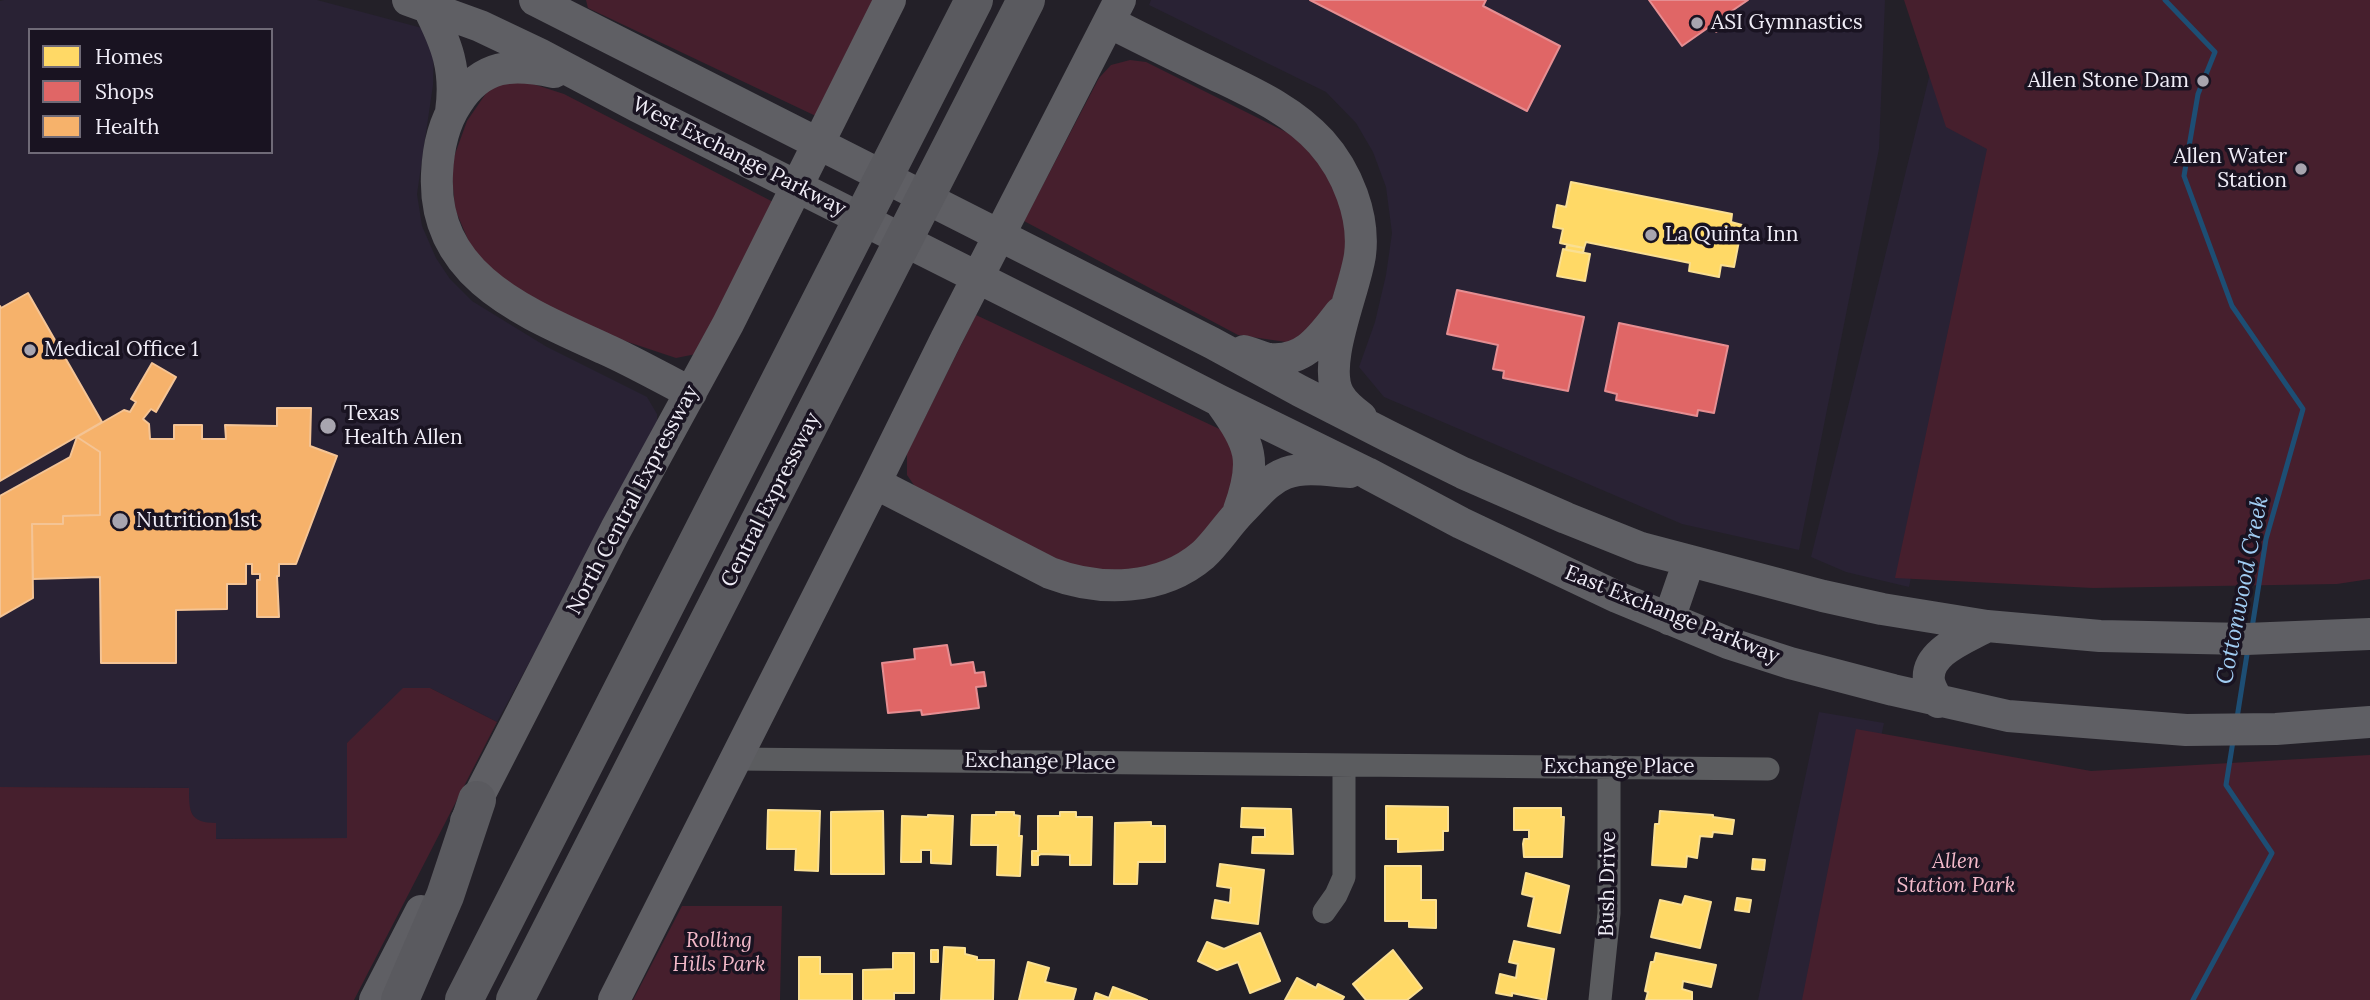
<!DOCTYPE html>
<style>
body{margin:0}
#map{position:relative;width:2370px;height:1000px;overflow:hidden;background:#232028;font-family:Lora,serif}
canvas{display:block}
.legend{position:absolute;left:28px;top:28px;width:245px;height:126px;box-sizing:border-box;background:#191321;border:2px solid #6f6a77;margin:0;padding:9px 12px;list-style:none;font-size:21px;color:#f0edf7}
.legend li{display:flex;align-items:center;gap:14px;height:35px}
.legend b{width:35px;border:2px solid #6f6a77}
</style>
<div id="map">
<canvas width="2370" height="1000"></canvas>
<ul class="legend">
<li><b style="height:19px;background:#ffd966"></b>Homes</li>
<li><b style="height:19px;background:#e06666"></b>Shops</li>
<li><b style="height:19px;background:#f6b26b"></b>Health</li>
</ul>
</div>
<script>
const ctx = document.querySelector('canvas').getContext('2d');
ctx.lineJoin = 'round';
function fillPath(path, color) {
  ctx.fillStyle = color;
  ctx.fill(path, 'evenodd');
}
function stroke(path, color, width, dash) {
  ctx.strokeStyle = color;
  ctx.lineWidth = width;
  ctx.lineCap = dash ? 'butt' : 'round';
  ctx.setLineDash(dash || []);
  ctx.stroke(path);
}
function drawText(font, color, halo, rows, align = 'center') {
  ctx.font = font + ' Lora,serif';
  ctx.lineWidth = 7;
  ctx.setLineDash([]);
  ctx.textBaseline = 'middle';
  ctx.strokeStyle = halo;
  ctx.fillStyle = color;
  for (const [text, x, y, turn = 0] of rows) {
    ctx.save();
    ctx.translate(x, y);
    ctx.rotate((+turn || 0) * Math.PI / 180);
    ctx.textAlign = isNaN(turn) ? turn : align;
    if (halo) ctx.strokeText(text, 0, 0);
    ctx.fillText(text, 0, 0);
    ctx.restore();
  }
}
fillPath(new Path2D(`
 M4 0H317L422 28 434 49 433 85 417 194 422 226 436 258 450 279 472 301 547 347 647 397 657 414V437L598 536 497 722 430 688 347 743V838L216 839 203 823 194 818 189 807V788L0 787V1ZM30 30H271V152H30Z
 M1151 0H1885L1879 149 1799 550 1682 524 1384 397 1359 367 1375 322 1386 275 1392 233 1386 187 1373 152 1356 123 1326 92 1149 5Z
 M1948 0H2030L1909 587 1846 572 1811 557Z
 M1819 712 1884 723 1825 1000H1758Z`), '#292234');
fillPath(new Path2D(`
 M586 0H883L820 118 588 8Z
 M1904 0H2370V579L2337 584 2093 588 1895 578 1987 149 1946 127Z
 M1130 60 1146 62 1292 135 1316 158 1333 186 1346 216 1348 245 1327 318 1300 344 1238 335 1024 221 1099 78 1111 65Z
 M506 82 530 83 564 94 779 205 696 354 676 358 589 329 504 283 484 266 469 242 455 209 451 165 467 121 489 89Z
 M976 315 1228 433 1241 458 1221 518 1196 546 1145 569 1115 575 1074 569 918 491 907 475V453Z
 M403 688H430L497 722 354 1000H0V787L189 788C189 811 189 823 216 823V839L347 838V743Z
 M1856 729 2091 771 2370 755V1000H1802Z
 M682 906H782L780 1000H633Z`), '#461f2d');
const homes = new Path2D(`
 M1571 182 1732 214 1731 222 1742 225 1734 267 1721 265 1719 277 1689 271 1690 263 1586 242 1584 248 1560 243 1563 229 1553 227 1557 205 1566 207Z
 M1567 245 1584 248 1583 253 1566 250Z
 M1563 249 1590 254 1585 281 1557 276Z
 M1386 806 1448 807V831H1443V850L1398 852V839H1386Z
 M1242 808 1291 809 1293 854 1252 853 1253 837H1265V828L1241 827Z
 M1514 808H1561V817H1564L1562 857H1524L1523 844 1524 839H1529V830H1514Z
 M768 810 820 811 818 871 795 870 796 849H767Z
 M883 811 884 874H831V812Z
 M1660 811 1713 815V817L1734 820 1732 834 1713 832 1712 837 1700 836 1697 858 1687 856 1686 867 1652 865 1655 824H1659Z
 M996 812H1014V815L1020 816 1019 836H1022L1020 876 997 875 998 845H971L972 815H996Z
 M1060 812H1076V817H1092L1091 865H1070V855L1041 854 1038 856V865H1032V851H1038V816H1060Z
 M928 815 953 816 951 864 931 863V850H921V862H901L902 816 928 817Z
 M1151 822V826H1165V862H1138L1137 884H1114L1115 823Z
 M1753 859 1765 860 1764 870 1752 869Z
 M1220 864 1264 870 1258 924 1212 918 1215 900 1230 903 1231 888 1217 886Z
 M1385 866H1421V900H1436V928L1409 927V921H1385Z
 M1526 873 1569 886 1560 933 1528 926 1534 897 1522 894Z
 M1685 896 1711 902 1700 948 1651 937 1660 900 1682 905Z
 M1737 898 1751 900 1749 912 1735 910Z
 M1260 933 1280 981 1250 993 1238 962 1217 970 1198 961 1207 942 1224 949Z
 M1514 941 1554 949 1546 1000 1512 993V996L1496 993 1500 974 1516 978 1518 964 1509 962Z
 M944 947 965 948V954L977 957V960H994L993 1000H941Z
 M931 950H938V962H931Z
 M1393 950 1422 988 1407 1000H1366L1353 984Z
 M893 953H914V993H894V1000H863V970L893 969Z
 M1656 953 1716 965 1711 987 1683 981 1682 989 1692 992V1000H1646L1648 992 1645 991 1651 962H1654Z
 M799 957H820V974H852V1000H799Z
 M1028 962 1049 968 1045 982 1076 989 1073 1000H1019Z
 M1297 978 1316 988 1318 984 1344 997 1342 1000H1285Z
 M1113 987 1132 994 1147 1000H1094L1096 993 1109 998Z`);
fillPath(homes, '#ffd966');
stroke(homes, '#fadf92', 2);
const shops = new Path2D(`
 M1310 0H1486L1483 6 1560 46 1527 111Z
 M1649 0H1748L1726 15 1731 22 1716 32 1712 25 1682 46Z
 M1457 290 1584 317 1568 391 1503 378 1504 371 1493 369 1498 345 1447 334Z
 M1619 323 1728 346 1714 413 1698 410 1697 416 1616 400 1617 394 1605 391Z
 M947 645 951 665 973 662 975 673 984 672 986 686 976 687 979 708 922 715 921 710 888 713 882 663 915 659 914 649Z`);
fillPath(shops, '#e06666');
stroke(shops, '#e58e92', 2);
const health = new Path2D(`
 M28 293 102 422 0 481V306L1 308Z
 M152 363 176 377 156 412 151 409 143 419 149 424 150 439H174V425H202V439H226L225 425 277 426V408H311L310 446 337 456 296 564H279V576H277L279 617H257V580H260V574H252V564H246V584H227V609L176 610V663H101L100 577 33 579 32 524H63V516L100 515V452L77 437 124 410 130 412 136 402 131 399Z
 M77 437 100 452V515L63 516V524H32L33 598 0 617V496L70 457Z`);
fillPath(health, '#f6b26b');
stroke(health, '#f4c495', 2);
stroke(new Path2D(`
 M2165 0 2215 52 2198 94 2184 176 2232 306 2303 409 2266 539 2252 628
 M2237 718 2248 648
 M2193 1000 2272 853 2226 785 2233 741`), '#1d4e74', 5);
stroke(new Path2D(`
 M735 759 1768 769
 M1324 912 1336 895 1344 877V765
 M1600 1000 1609 913V767`), '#5b5c5f', 23);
stroke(new Path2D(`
 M408 0 480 26 539 54 637 106 1066 322 1220 401 1367 473 1461 523 1617 597 1728 643 1790 663 1893 690 2008 716 2186 730 2276 729 2370 722
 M535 0 1212 343 1300 391 1388 436 1463 473 1566 518 1641 548 1823 596 1882 609 1987 626 2100 636 2246 639 2370 634
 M428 7C447 44 457 70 451 112
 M1109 22C1144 40 1179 57 1214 74 1253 93 1292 110 1321 142 1347 171 1365 216 1360 255 1355 291 1321 364 1339 395 1344 404 1353 411 1361 417
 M554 72C512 63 482 64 457 103 443 124 438 150 437 174 432 278 527 313 605 349 634 362 662 378 691 393
 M1244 351C1253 353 1262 358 1270 359 1305 362 1321 337 1340 313
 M1221 403C1251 445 1257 460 1239 510
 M875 483 1050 573C1100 592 1161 591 1203 555 1217 542 1228 524 1242 510 1256 496 1267 480 1286 473 1307 466 1330 471 1350 472
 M1669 619 1689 561
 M1938 702C1935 695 1930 688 1929 681 1925 652 1966 638 1987 626
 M466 821 616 529 728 324 890 0
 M375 1000 421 911
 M614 1000 875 483 946 339 1120 0`), '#5f5f64', 32);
stroke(new Path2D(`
 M400 1000 445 896 477 800
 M464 1000 974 0
 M515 1000 1026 0`), '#5a5a5f', 38);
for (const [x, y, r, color] of [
 [1697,23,7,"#a8a5af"],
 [2203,81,7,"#a8a5af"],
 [2301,169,7,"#a8a5af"],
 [1651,235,7,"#a8a5af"],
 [30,350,7,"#a8a5af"],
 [328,426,9,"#a8a5af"],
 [120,521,9,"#a8a5af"]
]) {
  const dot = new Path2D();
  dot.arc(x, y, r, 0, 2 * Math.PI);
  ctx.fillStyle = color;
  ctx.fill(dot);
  stroke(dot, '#191321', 2.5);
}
drawText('21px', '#f0edf7', '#191321', [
 ["ASI Gymnastics",1711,23],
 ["Allen Stone Dam",2189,81,"right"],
 ["Allen Water",2287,157,"right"],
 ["Station",2287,181,"right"],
 ["La Quinta Inn",1665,235],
 ["Medical Office 1",44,350],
 ["Texas",344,414],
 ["Health Allen",344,438],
 ["Nutrition 1st",136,521]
], 'left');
drawText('21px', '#f0edf7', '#191321', [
 ["West Exchange Parkway",739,157,27],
 ["North Central Expressway",633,500,-62],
 ["Central Expressway",771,500,-63],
 ["East Exchange Parkway",1672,615,22],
 ["Exchange Place",1040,762,1],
 ["Exchange Place",1619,767],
 ["Bush Drive",1608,884,-89]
]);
drawText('italic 21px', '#f3b9c9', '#191321', [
 ["Allen",1956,862],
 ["Station Park",1956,886],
 ["Rolling",719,941],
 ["Hills Park",719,965]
]);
drawText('italic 23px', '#a0ccf2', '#191321', [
 ["Cottonwood Creek",2243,590,-79]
]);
</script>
